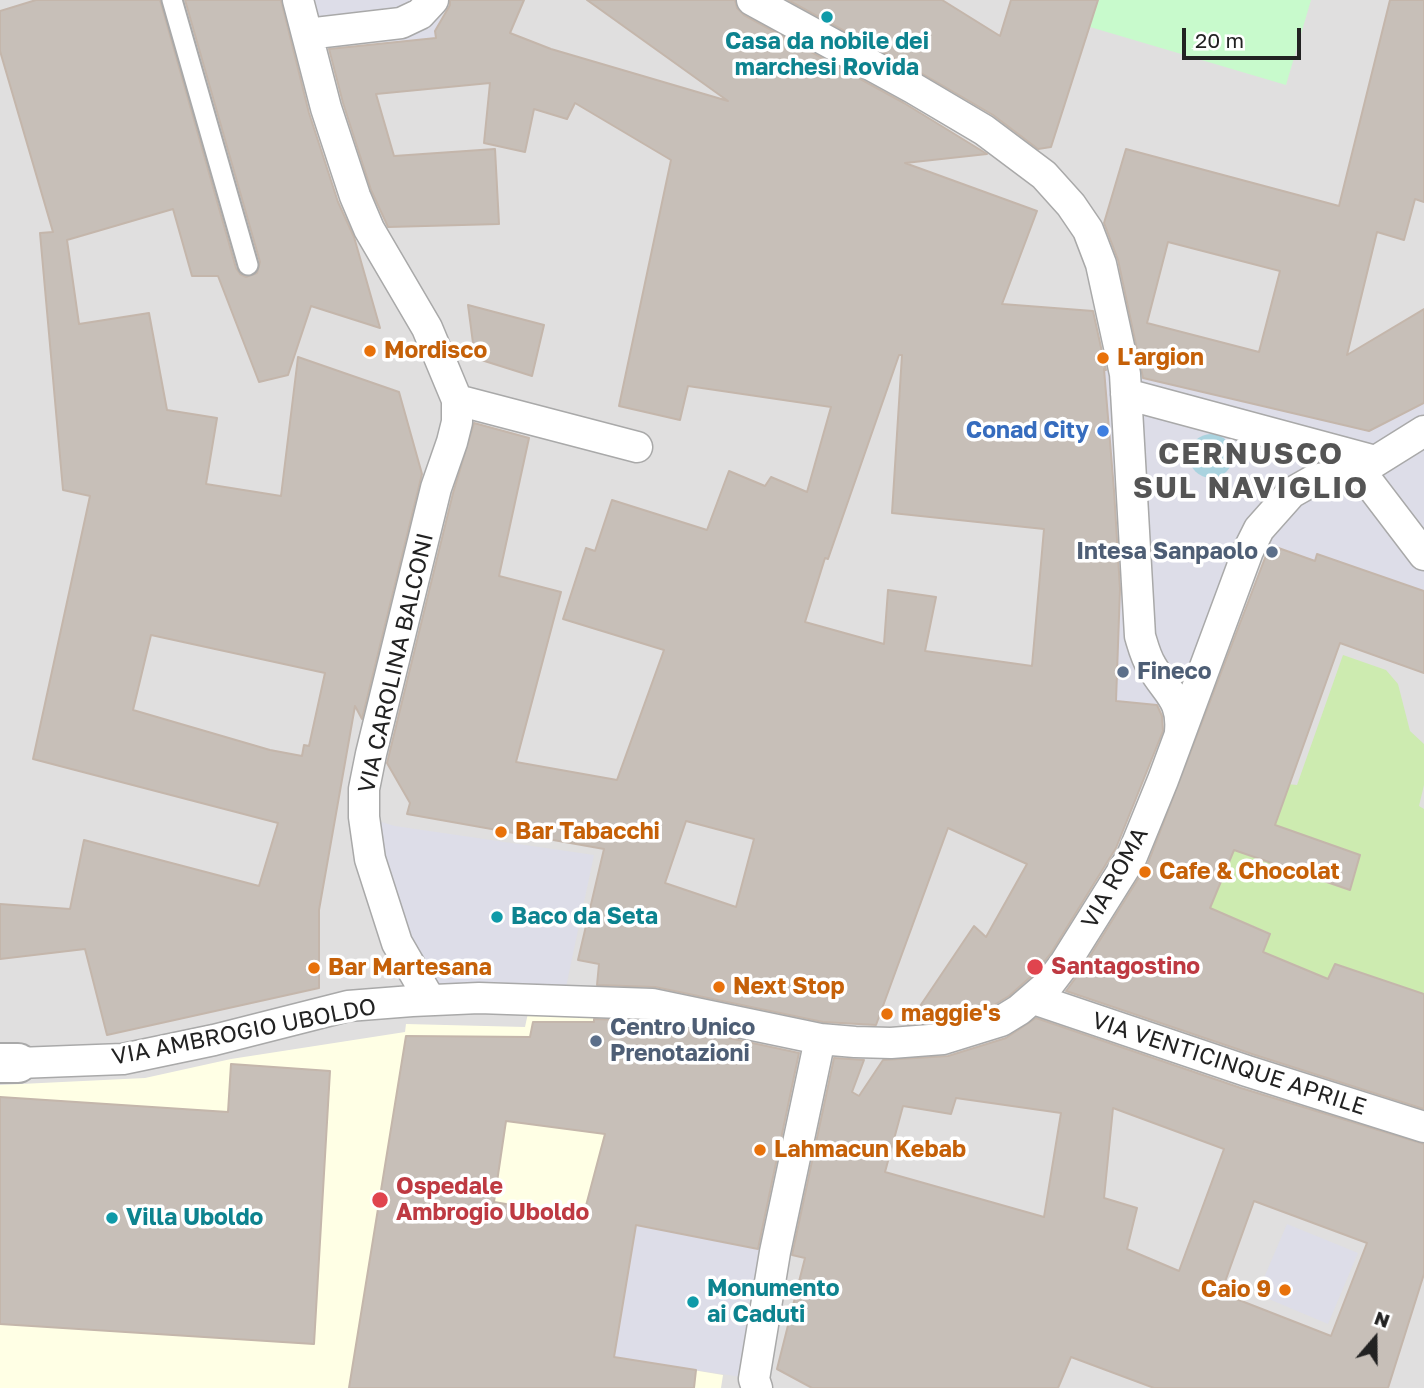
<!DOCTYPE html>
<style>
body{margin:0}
#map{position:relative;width:1424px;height:1388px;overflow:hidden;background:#f2efe9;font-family:"Golos Text",sans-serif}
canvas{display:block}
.north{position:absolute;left:1340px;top:1304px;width:70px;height:70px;-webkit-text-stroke:5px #fff;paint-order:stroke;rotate:20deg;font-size:19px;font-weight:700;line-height:28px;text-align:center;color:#222}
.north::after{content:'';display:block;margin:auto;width:24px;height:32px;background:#222;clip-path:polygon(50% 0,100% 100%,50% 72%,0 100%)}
.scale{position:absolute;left:1182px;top:28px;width:119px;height:32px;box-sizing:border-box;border:4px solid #222;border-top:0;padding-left:9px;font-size:21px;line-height:24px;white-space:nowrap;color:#222;-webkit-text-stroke:5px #fff;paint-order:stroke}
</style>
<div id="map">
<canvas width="1424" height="1388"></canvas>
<div class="north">N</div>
<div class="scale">20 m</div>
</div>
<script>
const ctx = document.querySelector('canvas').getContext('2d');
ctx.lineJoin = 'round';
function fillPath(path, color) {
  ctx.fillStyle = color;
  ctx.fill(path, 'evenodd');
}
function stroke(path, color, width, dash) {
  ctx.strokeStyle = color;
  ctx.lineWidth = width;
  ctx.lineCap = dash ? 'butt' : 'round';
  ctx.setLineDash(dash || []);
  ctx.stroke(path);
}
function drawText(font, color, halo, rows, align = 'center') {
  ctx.font = font + ' "Golos Text",sans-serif';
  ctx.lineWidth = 7;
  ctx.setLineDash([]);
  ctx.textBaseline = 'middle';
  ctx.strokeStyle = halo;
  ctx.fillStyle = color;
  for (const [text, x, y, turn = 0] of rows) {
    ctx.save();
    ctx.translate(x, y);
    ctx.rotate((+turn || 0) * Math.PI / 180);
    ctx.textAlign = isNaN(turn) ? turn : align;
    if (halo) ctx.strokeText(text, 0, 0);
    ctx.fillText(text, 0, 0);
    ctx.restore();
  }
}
fillPath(new Path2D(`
 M0 0H1424V1388H0Z`), '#e0dfdf');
fillPath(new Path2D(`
 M528 1013 631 1017 601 1150 753 1248 636 1226 614 1357 723 1375 721 1388H0V1085L145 1078 231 1059 405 1032 406 1024 525 1027Z`), '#ffffe5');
fillPath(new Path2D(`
 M1343 655 1386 670 1398 684 1410 731 1424 744V785L1419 806 1424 809V1073L1369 1083 1402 986 1335 964 1328 980 1263 952 1270 933 1210 908 1234 850 1349 890 1359 855 1175 789 1182 774 1297 785Z`), '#cdebb0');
fillPath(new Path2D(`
 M1098 0H1311L1286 85 1090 27Z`), '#c8facc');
fillPath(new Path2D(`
 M285 0H449L435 31 436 38 319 47Z
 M1104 366 1125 374 1369 431 1424 403V592L1317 555 1315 561 1259 542 1180 732 1160 705 1116 701 1123 495 1113 490Z
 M364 817 395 826 594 855 563 1001 430 1000Z
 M1287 1224 1358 1253 1328 1324 1257 1294Z
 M636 1225 775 1252 754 1379 614 1357Z`), '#dddde8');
fillPath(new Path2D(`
 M1189 456a22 22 0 1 1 44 0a22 22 0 1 1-44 0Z`), '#aad3df');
const building = new Path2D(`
 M36 0H160L236 268 240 274 246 277 257 273 260 262 185 0H281L309 113 338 202 354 237 380 328 311 306 288 375 259 382 218 276H192L173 209 67 240 79 324 149 313 167 410 217 418 206 484 281 496 298 357 399 392 422 474 362 719 355 706 319 910V988L107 1035 85 949 0 959V904L70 909 84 840 259 886 278 823 33 759 90 496 63 490 40 233 53 232 0 51V11ZM151 635 325 673 309 746 304 745 302 756 270 750 133 710Z
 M450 0H524L510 33 551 49 728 101 587 0H735L737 8 744 15 904 103 987 154 905 163 1037 211 1002 304 1093 311 1106 370 1104 369 1114 490 1120 589 1116 701 1157 705 1162 716 1163 731 1116 848 1051 953 1036 972 1009 996 994 1005 940 1022 908 1024 974 926 986 937 1027 864 948 828 876 1025 823 1022 655 987 597 985 599 964 578 960 604 849 407 814 410 803 387 763 453 493 474 423 529 438 499 576 561 592 516 762 617 780 664 650 563 619 586 548 595 551 612 500 707 530 729 471 765 486 771 477 807 492 831 407 688 386 680 420 619 406 671 160 575 103 567 119 534 109 525 152 484 143 490 83 376 94 394 156 495 149 499 224 388 227 371 190 343 103 329 49 436 38 435 31 450 5ZM899 355H902L892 513 1044 529 1032 666 925 651 936 597 888 590 884 644 805 622 825 558 828 559ZM686 821 754 839 736 907 665 883Z
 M788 0H942L1000 36 1011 0H1098L1051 147 1038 149 993 115 921 73Z
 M1390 0H1424V202L1415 199 1404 240 1377 232 1347 355 1424 309V403L1369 431 1143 378 1118 260 1104 223 1126 149 1339 206ZM1168 242 1280 271 1259 352 1147 323Z
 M468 305 544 325 532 376 475 358Z
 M1270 545 1315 561 1317 554 1424 591V673L1340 643 1275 825 1360 855 1350 890 1234 850 1210 908 1270 934 1263 952 1328 979 1335 964 1424 994V1109L1252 1054 1066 991 1080 972 1148 863Z
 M1036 1018 1241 1088 1424 1144V1274L1388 1388H1154L1071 1357 1058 1388H812L777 1369 805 1258 792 1255 834 1058 864 1060 852 1092 859 1096 883 1060 948 1056 1006 1038ZM956 1098 1061 1113 1044 1217 885 1172 903 1106 951 1114ZM1113 1108 1224 1149 1179 1271 1127 1249 1137 1208 1104 1198ZM1254 1201 1367 1243 1331 1336 1221 1293Z
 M594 1019 650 1021 799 1053 758 1249 636 1225 614 1357 696 1370 694 1388H349L406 1036 530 1037 533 1022H594ZM506 1121 605 1134 583 1217 494 1202Z
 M231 1064 330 1071 314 1344 0 1324V1097L228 1112Z`);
fillPath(building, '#c7bfb8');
stroke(building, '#c4b6ab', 2);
const service = new Path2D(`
 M172 0 248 265`);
const pedestrian = new Path2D(`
 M298 0 326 108 355 196 369 229 427 328 457 400V422L452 442 436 488 371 754 364 789V817L370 859 397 943 430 1000
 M752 0 913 88 984 130 1044 175 1071 205 1088 230 1101 264 1125 374 1140 636C1143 646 1146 658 1152 667 1167 693 1183 699 1180 732
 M307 34 401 23 420 14 433 0
 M1126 394 1375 461
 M457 400 637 447
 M1360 471 1424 555
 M1034 999 1247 1071 1424 1127
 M18 1063 123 1059 214 1040 348 1006 412 1001 479 998 652 1004 820 1039 855 1042 891 1043 943 1039 1001 1021 1019 1010 1049 984 1065 963 1132 856 1163 780 1248 551 1259 529 1291 493 1314 480 1360 471 1424 431
 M757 1388 754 1379 775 1252 820 1039`);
const minor = new Path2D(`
 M0 1063H18`);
stroke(service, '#a9a9a9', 23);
stroke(pedestrian, '#a9a9a9', 33);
stroke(minor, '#a9a9a9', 42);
stroke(service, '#fff', 19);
stroke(pedestrian, '#fff', 30);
stroke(minor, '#fff', 38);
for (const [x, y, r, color] of [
 [827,17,7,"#0f9aa8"],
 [370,351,7,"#e8710a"],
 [1103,358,7,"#e8710a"],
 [1103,431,7,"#3f7fe0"],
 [1272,552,7,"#5c6f8a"],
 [1123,672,7,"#5c6f8a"],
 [501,832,7,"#e8710a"],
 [1145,872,7,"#e8710a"],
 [497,917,7,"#0f9aa8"],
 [1035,967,9,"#e0444e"],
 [314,968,7,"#e8710a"],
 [719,987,7,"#e8710a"],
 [887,1014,7,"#e8710a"],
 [596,1041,7,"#5c6f8a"],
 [760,1150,7,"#e8710a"],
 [380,1200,9,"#e0444e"],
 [112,1218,7,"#0f9aa8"],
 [1285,1290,7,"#e8710a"],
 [693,1302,7,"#0f9aa8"]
]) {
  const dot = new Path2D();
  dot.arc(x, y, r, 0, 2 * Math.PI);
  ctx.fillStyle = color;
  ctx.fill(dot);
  stroke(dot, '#fff', 2.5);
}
drawText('bold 23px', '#0d838f', '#fff', [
 ["Casa da nobile dei",827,42,"center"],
 ["marchesi Rovida",827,68,"center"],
 ["Baco da Seta",511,917],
 ["Villa Uboldo",126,1218],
 ["Monumento",707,1289],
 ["ai Caduti",707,1315]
], 'left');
drawText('bold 23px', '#c56008', '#fff', [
 ["Mordisco",384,351],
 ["L'argion",1117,358],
 ["Bar Tabacchi",515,832],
 ["Cafe & Chocolat",1159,872],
 ["Bar Martesana",328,968],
 ["Next Stop",733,987],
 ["maggie's",901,1014],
 ["Lahmacun Kebab",774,1150],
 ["Caio 9",1271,1290,"right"]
], 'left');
drawText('bold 23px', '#366cbe', '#fff', [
 ["Conad City",1089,431]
], 'right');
drawText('bold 23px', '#4e5e75', '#fff', [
 ["Intesa Sanpaolo",1258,552,"right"],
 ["Fineco",1137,672],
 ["Centro Unico",610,1028],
 ["Prenotazioni",610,1054]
], 'left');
drawText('23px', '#222', '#fff', [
 ["VIA CAROLINA BALCONI",396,663,-77],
 ["VIA ROMA",1115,878,-61],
 ["VIA AMBROGIO UBOLDO",244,1032,-11],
 ["VIA VENTICINQUE APRILE",1229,1064,18]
]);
drawText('bold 23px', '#be3a42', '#fff', [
 ["Santagostino",1051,967],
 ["Ospedale",396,1187],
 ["Ambrogio Uboldo",396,1213]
], 'left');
ctx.letterSpacing = '2px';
drawText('bold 30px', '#555', '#fff', [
 ["CERNUSCO",1251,454],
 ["SUL NAVIGLIO",1251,488]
]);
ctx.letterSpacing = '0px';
</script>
